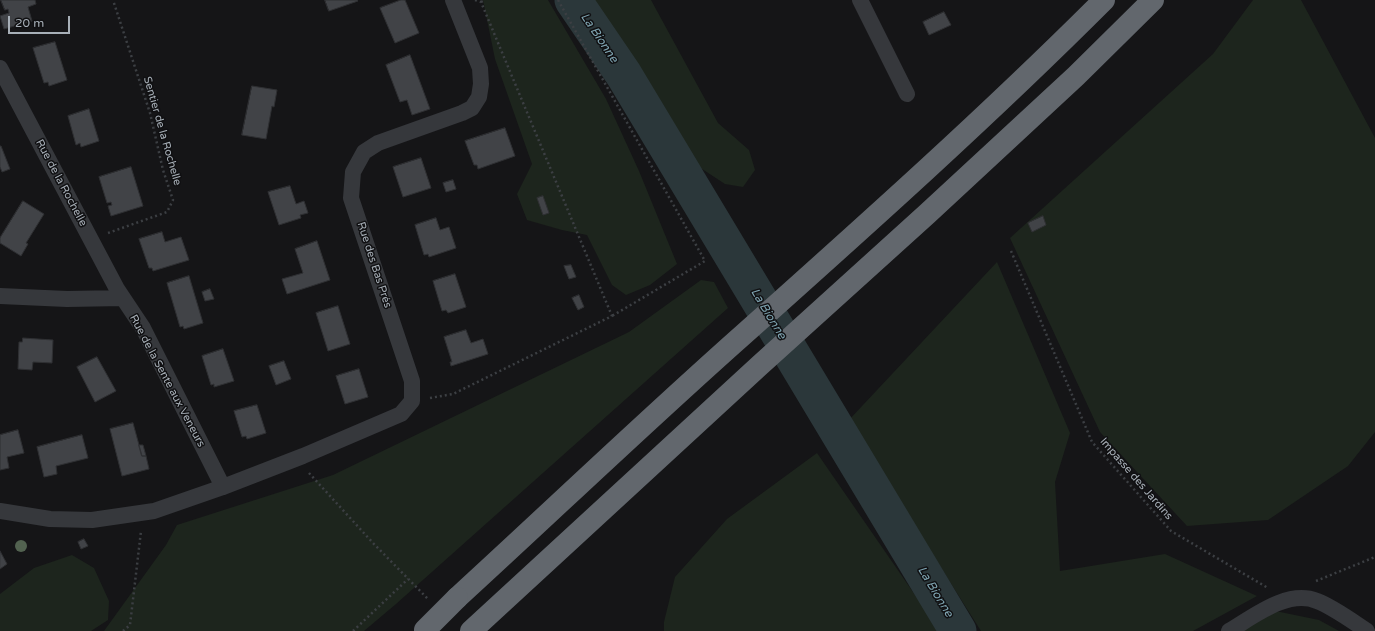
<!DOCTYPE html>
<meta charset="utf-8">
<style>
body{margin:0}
#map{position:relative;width:1375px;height:631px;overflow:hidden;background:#151517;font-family:"Varela Round",sans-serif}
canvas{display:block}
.scale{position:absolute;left:8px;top:16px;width:62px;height:18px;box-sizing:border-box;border:2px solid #a7afb7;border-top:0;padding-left:5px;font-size:12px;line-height:14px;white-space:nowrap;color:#a7afb7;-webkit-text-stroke:3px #101012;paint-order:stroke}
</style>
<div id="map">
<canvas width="1375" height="631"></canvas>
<div class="scale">20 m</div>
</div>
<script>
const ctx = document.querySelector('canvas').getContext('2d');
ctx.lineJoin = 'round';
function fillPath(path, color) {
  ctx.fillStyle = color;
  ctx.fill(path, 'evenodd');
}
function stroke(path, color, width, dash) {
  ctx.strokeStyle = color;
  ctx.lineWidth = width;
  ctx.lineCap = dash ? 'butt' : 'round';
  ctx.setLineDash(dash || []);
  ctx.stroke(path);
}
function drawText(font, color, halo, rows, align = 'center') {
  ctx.font = font + ' "Varela Round",sans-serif';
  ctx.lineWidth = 3;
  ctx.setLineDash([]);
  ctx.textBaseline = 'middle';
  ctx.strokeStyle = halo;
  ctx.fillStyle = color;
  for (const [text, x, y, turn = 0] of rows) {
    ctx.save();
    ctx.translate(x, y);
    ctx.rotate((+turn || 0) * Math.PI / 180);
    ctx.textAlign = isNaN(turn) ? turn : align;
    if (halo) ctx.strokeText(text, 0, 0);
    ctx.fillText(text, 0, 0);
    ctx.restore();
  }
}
fillPath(new Path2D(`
 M483 0H548L606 99 639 171 677 264 650 285 626 295 612 285 587 235 562 230 527 220 517 194 532 164 495 59Z
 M592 0H651L718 123 749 150 755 170 743 187 725 184 696 165Z
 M1253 0H1301L1375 138V432L1348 466 1268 520 1187 526 1100 432 1010 238 1213 54Z
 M997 262 1070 433 1055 482 1060 571 1165 554 1257 596 1193 631H981L848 421Z
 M701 280 714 282 728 308 396 604 364 631H104L166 545 177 525 333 475 629 332Z
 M817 453 924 608 937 631H664V622L675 577 727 519Z
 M72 555 94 568 109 601 108 620 91 631H0V594L34 568Z
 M1256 607 1319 620 1339 631H1221Z`), '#1d251d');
stroke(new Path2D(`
 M573 0 624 75 958 631`), '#2b373a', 37);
const building = new Path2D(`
 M1 0H35L36 4 28 7 32 21 4 29 0 16 9 13 8 9 5 10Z
 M325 0H357L358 1 329 11Z
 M401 0H405L419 33 395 43 380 8Z
 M944 12 951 25 929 35 923 22Z
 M55 42 67 80 49 86 48 82 44 83 33 48Z
 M410 55 430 109 412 115 407 100 400 102 386 65Z
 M252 86 277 90 274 107 272 106 266 139 242 135Z
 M89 109 99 141 81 147 80 143 76 145 68 116Z
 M505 128 515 156 478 169 477 165H474L465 141Z
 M0 146H1L10 169 2 172 0 167Z
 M421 158 431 188 403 197 393 167Z
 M131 167 143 206 111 216 108 206 112 205 111 202 107 203 99 177Z
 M453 180 456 189 446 192 443 183Z
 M290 186 296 204 304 201 308 213 300 215 301 218 279 225 268 192Z
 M543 196 549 213 543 215 537 198Z
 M23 201 44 214 26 243 28 244 21 256 0 243V238Z
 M1043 216 1046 225 1032 232 1028 223Z
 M436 218 440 230 449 227 456 248 429 257 428 254 424 255 415 225Z
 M162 232 165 242 181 237 189 260 153 271 152 268H149L139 239Z
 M317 241 330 280 287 294 282 279 303 273 295 249Z
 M571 265 576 277 569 279 564 266Z
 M455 274 466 307 448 313 446 310 442 311 433 281Z
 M189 276 203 323 184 329 183 326 180 327 167 283Z
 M210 289 214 299 205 301 202 292Z
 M579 295 584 307 578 310 572 298Z
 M338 306 350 344 328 351 316 313Z
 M466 330 471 343 483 339 488 354 451 366 450 362H452L444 337Z
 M23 338 53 340 52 363 33 362 32 370 18 369 19 342H22Z
 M223 349 234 381 214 387V384L211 385 202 356Z
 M97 357 116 391 95 402 77 367Z
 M284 361 291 379 276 385 269 366Z
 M359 369 368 397 345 404 336 376Z
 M257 405 266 433 247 439 246 436 242 437 234 411Z
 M133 423 142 456H146L149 469 122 476 110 429Z
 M18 430 24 453 7 457 9 468 0 470V435Z
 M82 435 88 458 56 466 57 474 44 477 37 447Z
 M139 445H143L146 456H142Z
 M84 539 88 546 81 549 78 542Z
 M0 551 7 564 0 569Z`);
fillPath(building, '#414347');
stroke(building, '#2f3033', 1);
stroke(new Path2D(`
 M558 0 705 261 612 316
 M481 2 485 0
 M108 233 167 212 173 200 163 170 150 113 113 0
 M1011 251 1092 442 1171 531 1268 588
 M430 398 453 394 612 316 481 2 475 0
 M309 473 373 543 428 599
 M1316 581 1375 557
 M123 631 130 625 141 531
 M353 631 408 579`), '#3c3f43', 2.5, [2, 3]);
stroke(new Path2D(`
 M860 0 907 94
 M0 68 117 289 143 328 223 487
 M0 296 67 299 123 298
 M0 511 50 519 92 520 154 511 223 487 303 456 401 414 412 401V381L351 198 353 172 364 152 378 143 462 113 472 108 479 97 481 84 480 68 453 0
 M1229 631C1253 617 1287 589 1317 601 1333 607 1352 621 1367 631`), '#36383c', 16);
stroke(new Path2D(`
 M457 598C553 510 647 420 744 334 866 225 988 116 1104 0
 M471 631 759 366 927 214 1076 76 1153 0`), '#62676d', 22);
stroke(new Path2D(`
 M425 630 457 598`), '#62676d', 22);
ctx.fillStyle = '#526250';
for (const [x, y] of [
 [21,546]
]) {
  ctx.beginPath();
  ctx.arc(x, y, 6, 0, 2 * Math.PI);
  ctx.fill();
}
drawText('11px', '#a7afb7', '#101012', [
 ["Sentier de la Rochelle",162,131,74],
 ["Rue de la Rochelle",61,183,62],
 ["Rue des Bas Prés",374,265,72],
 ["Rue de la Sente aux Veneurs",167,381,62],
 ["Impasse des Jardins",1136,479,49]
]);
drawText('italic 12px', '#7fa4b1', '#101012', [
 ["La Bionne",599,38,56],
 ["La Bionne",768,314,59],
 ["La Bionne",935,592,59]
]);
</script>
